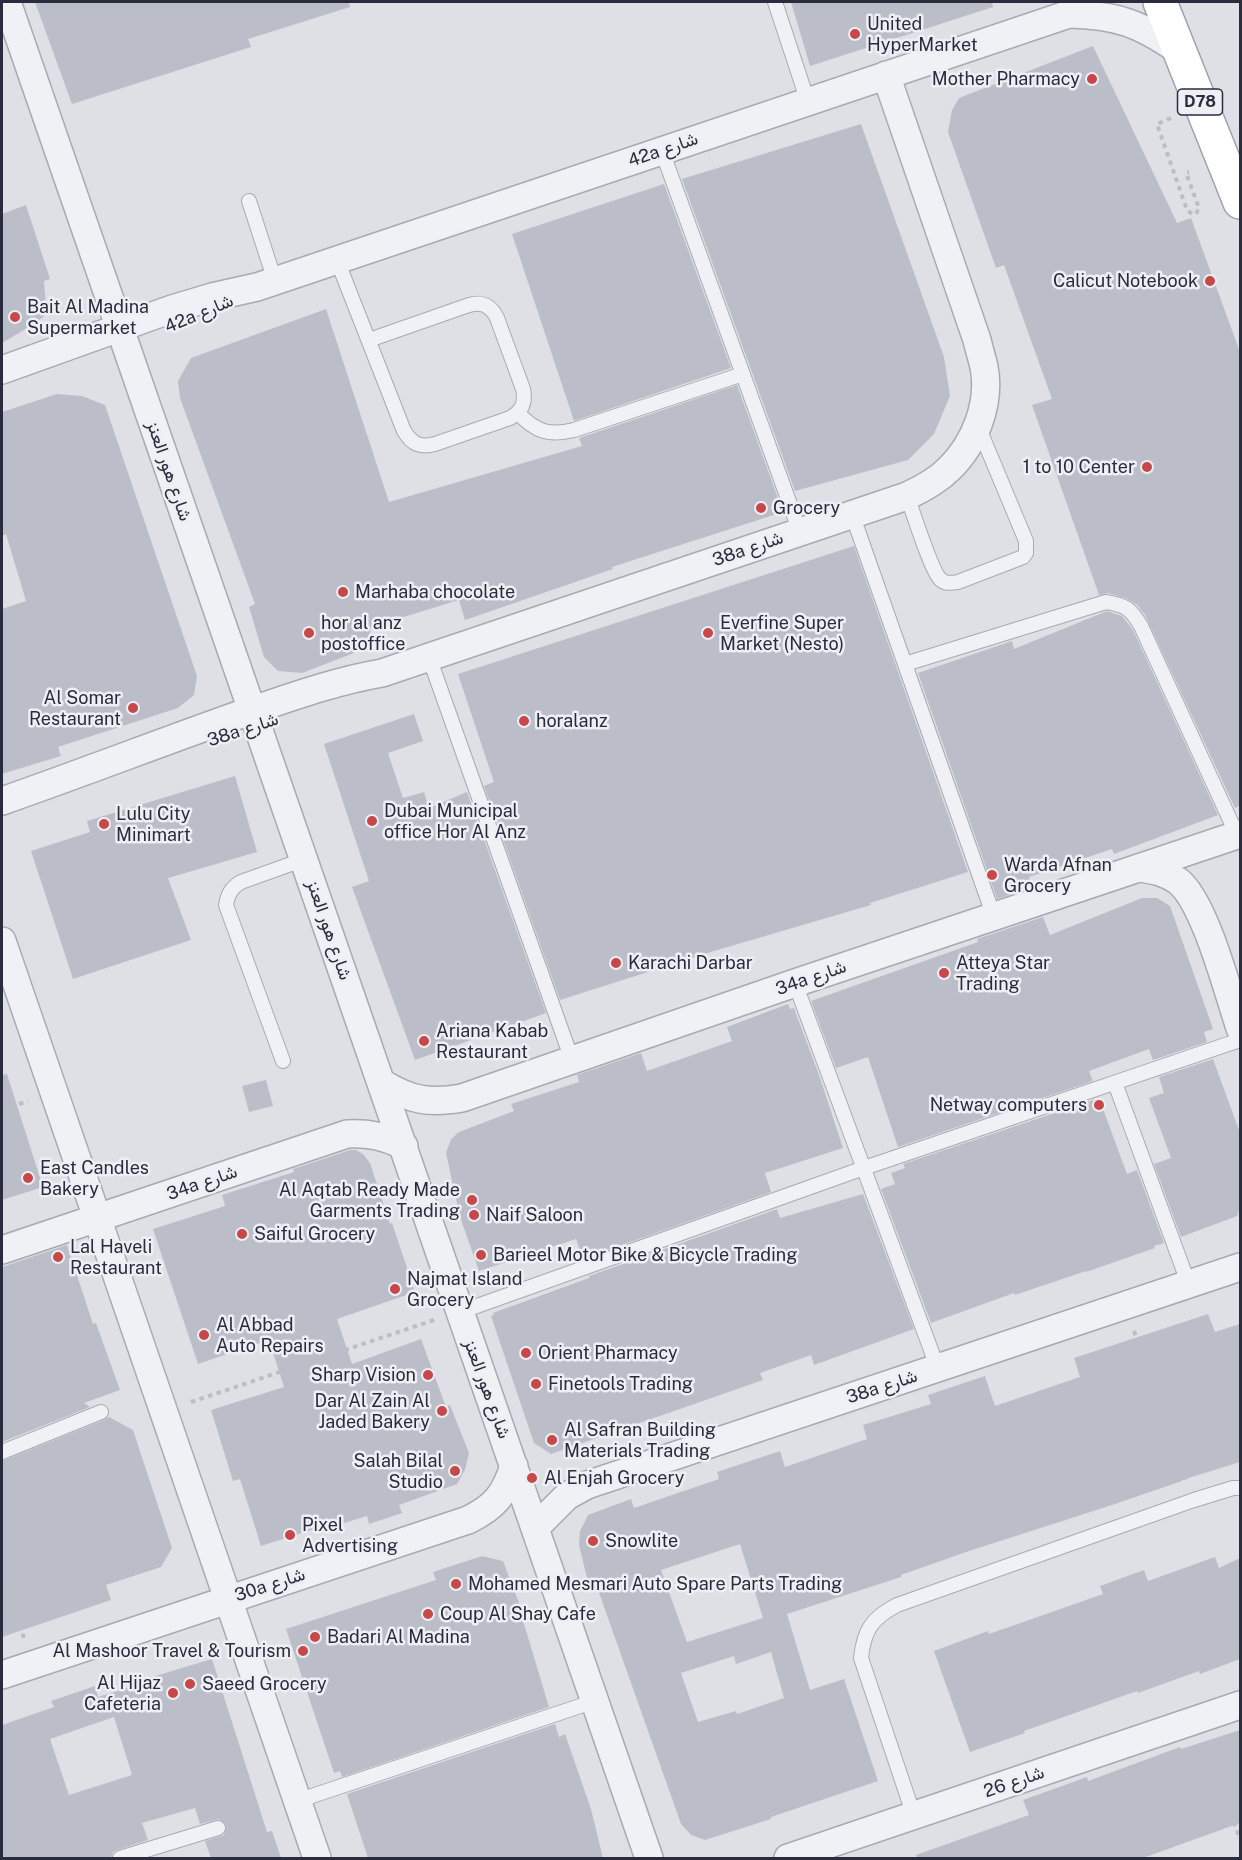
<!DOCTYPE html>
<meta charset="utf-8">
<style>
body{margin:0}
#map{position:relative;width:1242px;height:1860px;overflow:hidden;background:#dee0e6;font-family:"Public Sans",sans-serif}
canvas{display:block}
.frame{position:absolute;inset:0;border:3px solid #282c3c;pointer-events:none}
</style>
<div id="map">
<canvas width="1242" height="1860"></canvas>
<div class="frame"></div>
</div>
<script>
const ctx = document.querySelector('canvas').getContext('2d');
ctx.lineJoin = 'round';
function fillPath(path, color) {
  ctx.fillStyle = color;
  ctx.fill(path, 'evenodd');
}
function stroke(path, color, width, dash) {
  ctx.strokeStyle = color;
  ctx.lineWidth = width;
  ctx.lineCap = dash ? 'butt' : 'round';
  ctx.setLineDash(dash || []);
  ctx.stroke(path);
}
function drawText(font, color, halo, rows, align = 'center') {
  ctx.font = font + ' "Public Sans",Vazirmatn,sans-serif';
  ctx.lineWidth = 5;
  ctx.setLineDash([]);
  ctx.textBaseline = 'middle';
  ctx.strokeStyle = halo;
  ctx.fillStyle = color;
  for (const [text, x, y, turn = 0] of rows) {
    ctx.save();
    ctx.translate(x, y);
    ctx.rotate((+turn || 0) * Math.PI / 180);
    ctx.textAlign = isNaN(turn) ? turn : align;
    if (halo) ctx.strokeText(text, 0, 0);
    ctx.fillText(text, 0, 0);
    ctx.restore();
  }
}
fillPath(new Path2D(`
 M35 2H349L350 7 248 39 251 47 72 104Z
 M791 2H992L993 7 810 66Z
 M1093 46 1177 223 1191 218 1240 352V806L1235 808 1145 615 1137 605 1126 598 1108 593 1099 595 1032 405 1052 399 1004 265 996 268 948 132 952 110 959 98Z
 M861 124 944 357 950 396 934 434 908 460 795 491 682 179Z
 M664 184 731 368 574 421 512 234Z
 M26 205 50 279 44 281 46 307 44 316 36 323 2 343V214Z
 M326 309 389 502 582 446 579 438 737 385 783 512 612 567 613 569 465 620 459 600 371 627 368 642 354 653 302 673 278 671 264 657 249 607 255 604 180 398 178 381 191 358Z
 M57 394 82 396 105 405 197 676 194 695 178 708 58 747 61 756 2 774V609L26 601 6 534 2 536V412Z
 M854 546 968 872 870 903 871 905 714 951 560 1000 484 786 494 782 458 674Z
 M1107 611 1122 616 1133 630 1218 815 1114 854 1112 849 1029 877 1033 887 997 899 918 673 1012 641 1014 649Z
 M414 714 423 741 388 753 403 798 424 792 429 808 467 792 546 1013 415 1060 352 887 369 881 324 744Z
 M235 776 257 852 168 878 191 940 73 979 31 851 90 832 87 821Z
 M1142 898H1157L1170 906 1213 1029 1204 1032 1207 1042 1153 1060 1149 1049 1089 1071 1093 1081 898 1147 868 1057 836 1068 811 1001 978 942 977 939 1043 917 1050 935Z
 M788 1004 790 1009 794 1008 819 1075 843 1148 765 1173 771 1192 583 1259 576 1239 479 1271 460 1217 446 1153 451 1139 459 1132 514 1111 511 1104 579 1082 577 1075 641 1053 647 1071 732 1041 727 1027Z
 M1213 1059 1240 1133V1208L1237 1216 1181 1237 1154 1164 1171 1158 1149 1098 1164 1093 1159 1077Z
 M7 1074 43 1187 2 1200V1075Z
 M266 1080 273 1106 249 1112 242 1086Z
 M1099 1098 1127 1174 1137 1170 1164 1243 1154 1246 1155 1248 1086 1272V1271L1015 1295 1014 1293 931 1323 881 1189 895 1184 891 1173 905 1168 903 1164Z
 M350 1150H356L363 1154 370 1163 390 1224 392 1223 415 1292 337 1319 352 1364 421 1339 446 1407 450 1405 469 1453 465 1470 457 1484 399 1505 402 1513 369 1524 367 1516 331 1527 330 1524 261 1546 240 1479 233 1481 211 1410 284 1387 269 1340 198 1364 153 1229 225 1206 222 1195 294 1172 293 1169Z
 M863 1194 914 1329 814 1365 811 1355 760 1373 763 1380 551 1454 534 1443 491 1316 494 1315 493 1313 589 1278V1276L777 1209 780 1218Z
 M67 1245 93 1324 96 1323 120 1390 84 1403 90 1407 2 1442V1267Z
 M1208 1314 1215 1332 1240 1324V1462L1182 1480V1481L1109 1506 969 1551 901 1575V1577L787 1614 810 1690 844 1679 878 1781 771 1817V1819L705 1840 691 1835 681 1824 597 1587 590 1590 579 1545 580 1531 588 1515 631 1499 634 1508 719 1479 717 1472 780 1451 785 1467 867 1439 863 1425 931 1404 928 1395 985 1376 995 1406 1080 1377 1074 1358ZM740 1544 763 1618 687 1642 661 1570ZM771 1652 784 1698 737 1714 736 1711 698 1722 681 1673 734 1656 736 1664Z
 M109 1417 133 1430 172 1548 161 1567 106 1585 111 1600 2 1637V1461L104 1420Z
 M482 1556 503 1561 524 1616 522 1617 549 1707 342 1777 340 1771 334 1773 286 1629 436 1580 433 1572Z
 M1215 1557 1219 1568 1240 1558V1659L1200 1674 1199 1671 1138 1693 1137 1691 1024 1731 1025 1733 970 1752 934 1651 988 1631 989 1634 1103 1594 1100 1586 1144 1570 1148 1581Z
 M212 1659 267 1832 272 1831 281 1858H211L205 1841 224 1835 226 1825 219 1819 200 1824 195 1808 142 1823 148 1840 117 1850 113 1852 111 1858H2V1725L54 1707 51 1701 95 1686 98 1697 153 1680 152 1677ZM114 1717 132 1775 69 1795 50 1739Z
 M555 1724 559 1737 565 1734 591 1809 603 1858H368L347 1794Z
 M1240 1730V1823L1143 1858H917L916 1855 1029 1815 1023 1800 1087 1777 1088 1781 1180 1747 1181 1749Z`), '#bbbec9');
const lane = new Path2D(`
 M775 2 808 102
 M662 151 800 532
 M249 201 275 281
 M337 260 404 431C412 444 420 448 435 444L510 418C522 411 526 403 523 389L497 318C491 306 482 301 469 305L369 340
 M518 413C536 432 549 436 574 430L743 374
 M907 496C913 512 931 570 940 579 945 584 951 583 958 582L1023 557 1026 553V541L978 426
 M852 514 994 917
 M429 657 572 1060
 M905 664 1106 602C1126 605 1131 609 1141 626L1237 835
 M795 983 938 1369
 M283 1061 226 905C228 894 231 888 241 882L305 859
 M1115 1083 1189 1285
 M460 1312 864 1168 1240 1040
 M2 1452 101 1412
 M297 1801 595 1701
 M914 1816 861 1658C864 1630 872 1618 897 1605L1194 1500 1233 1488H1240
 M120 1858 218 1828`);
const street = new Path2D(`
 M7 2 649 1858
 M2 370 172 309 212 297 257 287 1069 14C1116 15 1139 23 1178 50
 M2 801C85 772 167 740 250 711 294 696 336 681 382 673L907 496C922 489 937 481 949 469 975 444 991 403 984 367 982 358 979 349 977 340L886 75
 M1139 868C1154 870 1165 872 1178 881 1205 902 1228 993 1240 1028
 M2 941 317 1858
 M382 1083C410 1100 429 1104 462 1098L795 983 1240 834
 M2 1250 347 1134C369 1133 384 1136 404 1146
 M536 1527 567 1496 587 1485 1240 1267
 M2 1675 468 1520C495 1507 505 1494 514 1466
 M788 1858 1240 1705`);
const primary = new Path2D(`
 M1160 2 1240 202`);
stroke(lane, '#a7aab3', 16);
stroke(street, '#a7aab3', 30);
stroke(primary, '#9ea3b1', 36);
stroke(new Path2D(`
 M1171 118 1157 124 1187 210 1192 214H1196L1199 208 1186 173 1189 172
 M2 1110 28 1101
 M1134 1331 1186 1480
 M191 1402 434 1320
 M2 1574 24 1638
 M1206 1746 1240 1839`), '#bcbec5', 4, [4.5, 4.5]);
stroke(lane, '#f0f1f5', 14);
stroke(street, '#f0f1f5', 27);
stroke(primary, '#fff', 33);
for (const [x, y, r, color] of [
 [855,34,6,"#c64849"],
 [1092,79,6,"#c64849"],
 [1210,281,6,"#c64849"],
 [15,317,6,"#c64849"],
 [1147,467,6,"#c64849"],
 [761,508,6,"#c64849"],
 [343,592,6,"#c64849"],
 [309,633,6,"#c64849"],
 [708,633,6,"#c64849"],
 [133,708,6,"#c64849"],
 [524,721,6,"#c64849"],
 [372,821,6,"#c64849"],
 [104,824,6,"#c64849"],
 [992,875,6,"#c64849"],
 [616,963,6,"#c64849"],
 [944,973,6,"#c64849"],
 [424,1041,6,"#c64849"],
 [1099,1105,6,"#c64849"],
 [28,1178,6,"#c64849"],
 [472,1200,6,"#c64849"],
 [474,1215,6,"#c64849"],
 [242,1234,6,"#c64849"],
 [481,1255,6,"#c64849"],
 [58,1257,6,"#c64849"],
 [395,1289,6,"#c64849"],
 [204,1335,6,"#c64849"],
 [526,1353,6,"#c64849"],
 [428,1375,6,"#c64849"],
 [536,1384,6,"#c64849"],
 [442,1411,6,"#c64849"],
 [552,1440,6,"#c64849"],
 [455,1471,6,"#c64849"],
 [532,1478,6,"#c64849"],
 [290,1535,6,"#c64849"],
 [593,1541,6,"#c64849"],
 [456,1584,6,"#c64849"],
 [428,1614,6,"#c64849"],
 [315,1637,6,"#c64849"],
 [303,1651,6,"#c64849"],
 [190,1684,6,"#c64849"],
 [173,1693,6,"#c64849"]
]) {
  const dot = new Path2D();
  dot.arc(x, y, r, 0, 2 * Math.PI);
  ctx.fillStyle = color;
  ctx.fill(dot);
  stroke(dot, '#edeff4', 2);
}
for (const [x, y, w] of [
 [1200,102,45]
]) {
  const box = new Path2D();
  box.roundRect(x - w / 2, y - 13, w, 26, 4.5);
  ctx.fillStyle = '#edeff4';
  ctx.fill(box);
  stroke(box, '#282c3c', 1.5);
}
drawText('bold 16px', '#282c3c', null, [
 ["D78",1200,102]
]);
drawText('18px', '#282c3c', '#edeff4', [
 ["United",867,24],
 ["HyperMarket",867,45],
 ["Mother Pharmacy",1080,79,"right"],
 ["Calicut Notebook",1198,281,"right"],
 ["Bait Al Madina",27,307],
 ["Supermarket",27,328],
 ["1 to 10 Center",1135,467,"right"],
 ["Grocery",773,508],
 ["Marhaba chocolate",355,592],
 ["hor al anz",321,623],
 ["postoffice",321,644],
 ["Everfine Super",720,623],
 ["Market (Nesto)",720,644],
 ["Al Somar",121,698,"right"],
 ["Restaurant",121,719,"right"],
 ["horalanz",536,721],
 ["Dubai Municipal",384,811],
 ["office Hor Al Anz",384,832],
 ["Lulu City",116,814],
 ["Minimart",116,835],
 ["Warda Afnan",1004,865],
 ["Grocery",1004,886],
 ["Karachi Darbar",628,963],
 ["Atteya Star",956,963],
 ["Trading",956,984],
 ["Ariana Kabab",436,1031],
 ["Restaurant",436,1052],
 ["Netway computers",1087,1105,"right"],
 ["East Candles",40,1168],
 ["Bakery",40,1189],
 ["Al Aqtab Ready Made",460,1190,"right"],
 ["Garments Trading",460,1211,"right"],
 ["Naif Saloon",486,1215],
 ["Saiful Grocery",254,1234],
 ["Lal Haveli",70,1247],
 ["Restaurant",70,1268],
 ["Barieel Motor Bike & Bicycle Trading",493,1255],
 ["Najmat Island",407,1279],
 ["Grocery",407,1300],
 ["Al Abbad",216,1325],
 ["Auto Repairs",216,1346],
 ["Orient Pharmacy",538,1353],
 ["Sharp Vision",416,1375,"right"],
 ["Finetools Trading",548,1384],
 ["Dar Al Zain Al",430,1401,"right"],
 ["Jaded Bakery",430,1422,"right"],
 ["Al Safran Building",564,1430],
 ["Materials Trading",564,1451],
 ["Salah Bilal",443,1461,"right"],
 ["Studio",443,1482,"right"],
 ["Al Enjah Grocery",544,1478],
 ["Pixel",302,1525],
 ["Advertising",302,1546],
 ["Snowlite",605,1541],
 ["Mohamed Mesmari Auto Spare Parts Trading",468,1584],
 ["Coup Al Shay Cafe",440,1614],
 ["Badari Al Madina",327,1637],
 ["Al Mashoor Travel & Tourism",291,1651,"right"],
 ["Al Hijaz",161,1683,"right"],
 ["Cafeteria",161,1704,"right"],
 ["Saeed Grocery",202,1684]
], 'left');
drawText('18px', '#282c3c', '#edeff4', [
 ["42a شارع",663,150,-19],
 ["42a شارع",199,314,-23],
 ["شارع هور العنز",169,471,71],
 ["38a شارع",748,549,-19],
 ["38a شارع",243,730,-18],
 ["شارع هور العنز",329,930,71],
 ["34a شارع",811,978,-19],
 ["34a شارع",202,1183,-19],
 ["38a شارع",882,1387,-18],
 ["شارع هور العنز",487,1389,70],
 ["30a شارع",270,1585,-18],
 ["شارع 26",1014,1782,-19]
]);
</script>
